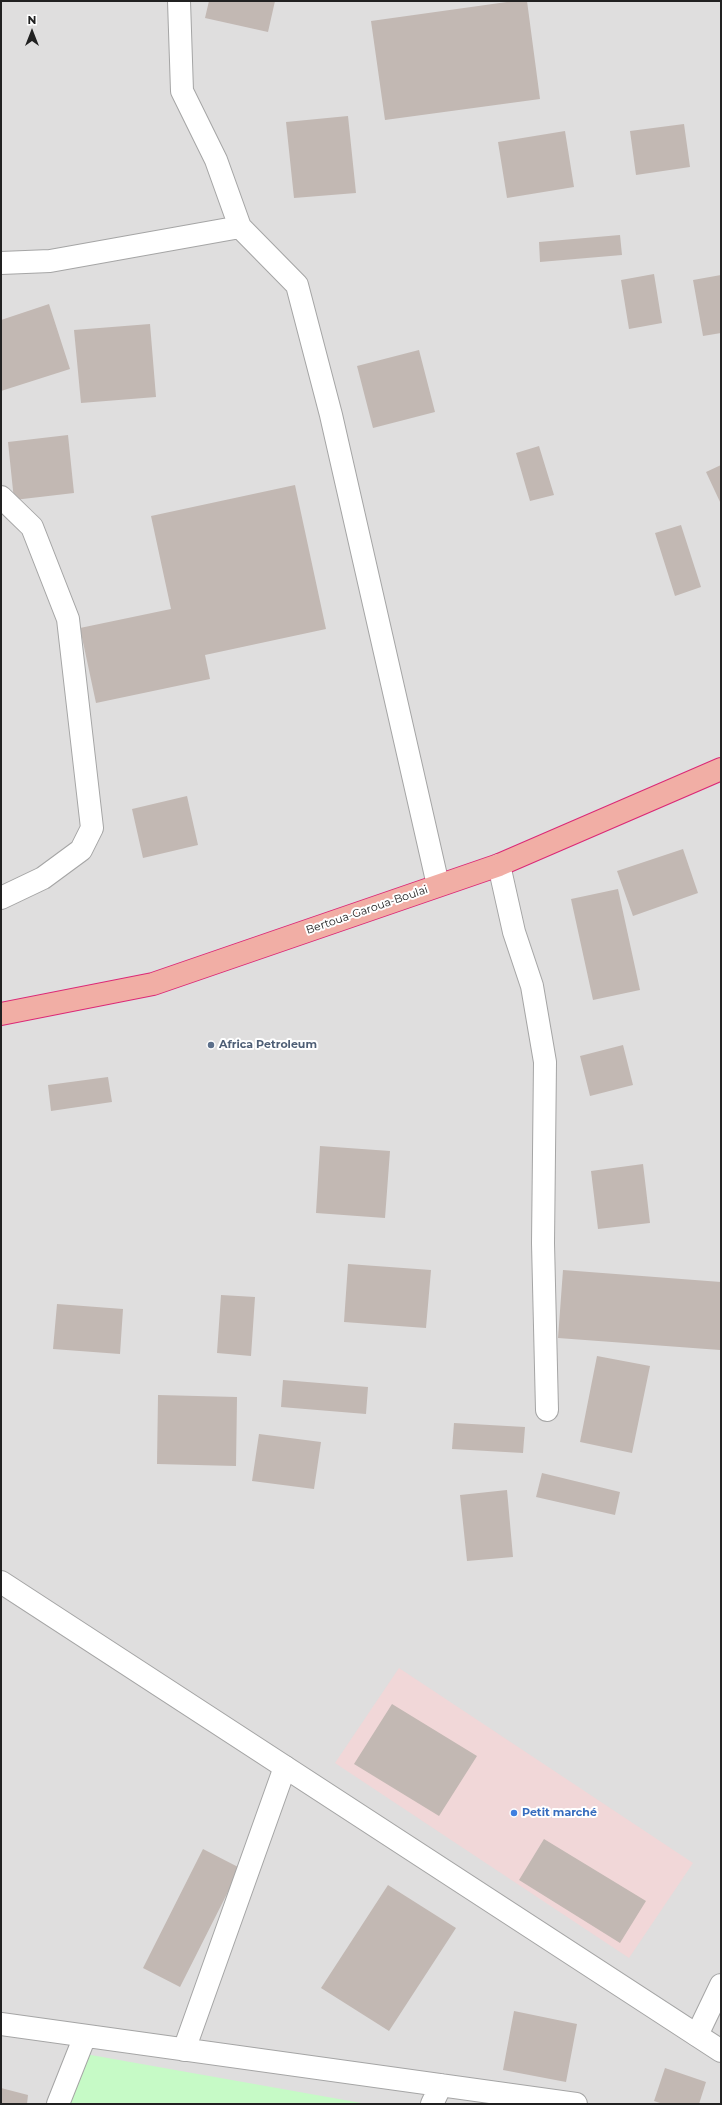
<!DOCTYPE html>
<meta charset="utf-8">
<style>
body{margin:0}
#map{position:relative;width:722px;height:2105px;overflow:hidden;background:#f1ede7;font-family:Montserrat,sans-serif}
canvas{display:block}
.frame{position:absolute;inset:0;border:2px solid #212121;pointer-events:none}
.north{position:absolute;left:12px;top:12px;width:40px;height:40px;-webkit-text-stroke:3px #fff;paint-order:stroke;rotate:0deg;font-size:11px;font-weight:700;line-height:16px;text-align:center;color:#212121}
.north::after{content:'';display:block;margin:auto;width:14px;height:18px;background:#212121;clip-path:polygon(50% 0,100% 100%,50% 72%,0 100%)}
</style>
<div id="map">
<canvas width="722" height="2105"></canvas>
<div class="frame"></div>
<div class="north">N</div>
</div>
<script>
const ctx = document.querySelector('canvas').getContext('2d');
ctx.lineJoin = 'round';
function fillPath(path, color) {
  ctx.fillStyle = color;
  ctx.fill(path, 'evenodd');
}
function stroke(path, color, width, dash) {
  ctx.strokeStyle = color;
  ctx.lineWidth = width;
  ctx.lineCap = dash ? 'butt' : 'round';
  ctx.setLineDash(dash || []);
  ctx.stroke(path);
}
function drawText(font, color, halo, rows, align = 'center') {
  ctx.font = font + ' Montserrat,sans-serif';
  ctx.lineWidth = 4;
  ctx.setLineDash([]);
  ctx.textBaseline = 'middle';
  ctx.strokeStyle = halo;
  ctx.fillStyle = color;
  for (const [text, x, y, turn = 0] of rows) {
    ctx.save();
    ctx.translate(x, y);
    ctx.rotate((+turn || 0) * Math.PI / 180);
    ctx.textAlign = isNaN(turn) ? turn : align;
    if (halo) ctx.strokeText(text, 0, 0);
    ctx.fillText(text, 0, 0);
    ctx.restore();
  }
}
fillPath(new Path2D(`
 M1 1H721V2104H1Z`), '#dfdede');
fillPath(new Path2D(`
 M399 1668 693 1863 629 1958 335 1763Z`), '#f1d7d8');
fillPath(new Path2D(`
 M74 2052 367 2104H53Z`), '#c6fac6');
fillPath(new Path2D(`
 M209 1H275L268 32 205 18Z
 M514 1H527L540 99 385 120 371 21Z
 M348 116 356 193 294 198 286 122Z
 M684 124 690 167 636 175 630 131Z
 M565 131 574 187 507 198 498 142Z
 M620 235 622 255 540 262 539 242Z
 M654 274 662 323 629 329 621 280Z
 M721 275V333L703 336 693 280Z
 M49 304 70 369 1 391V320Z
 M150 324 156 397 81 403 74 330Z
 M419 350 435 412 373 428 357 366Z
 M68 435 74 493 14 500 8 442Z
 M539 446 554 495 530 501 516 453Z
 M721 465V504L706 472Z
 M295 485 326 629 205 655 210 679 96 703 80 628 171 609 151 516Z
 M681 525 701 587 675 596 655 533Z
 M187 796 198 845 143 858 132 809Z
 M683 849 698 893 633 916 617 871Z
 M618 889 640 990 593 1000 571 899Z
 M623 1045 633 1085 590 1096 580 1056Z
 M108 1077 112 1102 51 1111 48 1085Z
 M320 1146 390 1151 385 1218 316 1213Z
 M643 1164 650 1223 598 1229 591 1171Z
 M348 1264 431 1270 426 1328 344 1322Z
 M563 1270 721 1282 720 1350 558 1338Z
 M221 1295 255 1297 251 1356 217 1353Z
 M57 1304 123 1309 120 1354 53 1349Z
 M597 1356 650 1366 632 1453 580 1442Z
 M283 1380 368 1387 366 1414 281 1407Z
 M158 1395 237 1397 236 1466 157 1464Z
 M454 1423 525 1427 523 1453 452 1449Z
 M259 1434 321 1442 314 1489 252 1481Z
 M542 1473 620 1492 615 1515 536 1497Z
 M507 1490 513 1557 467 1561 460 1495Z
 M392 1704 477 1756 439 1816 354 1764Z
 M544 1839 646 1901 620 1943 519 1880Z
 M203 1849 240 1868 180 1987 143 1968Z
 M388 1885 456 1928 389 2031 321 1988Z
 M514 2011 577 2024 566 2082 503 2070Z
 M665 2068 706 2082 699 2104H663L654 2101Z
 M1 2088 28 2095 27 2104H1Z`), '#c2b8b3');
const minor = new Path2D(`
 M179 1 182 91 216 160 240 227 297 285 331 415 438 885
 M1 263 50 261 240 227
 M1 497 32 527 68 619 92 828 81 850 43 878 1 898
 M499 865 514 932 532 986 545 1062 543 1243 547 1410
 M1 2024 576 2104
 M697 2035 721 1985
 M184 2050 285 1767
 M58 2104 85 2036
 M432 2104 441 2085`);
const tertiary = new Path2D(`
 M1 1582 721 2051`);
const trunk = new Path2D(`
 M1 1014 153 984 499 865 721 769`);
stroke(minor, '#a5a5a5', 24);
stroke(tertiary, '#a5a5a5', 24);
stroke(trunk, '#db2876', 24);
stroke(minor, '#fff', 22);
stroke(tertiary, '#fff', 22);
stroke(trunk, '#f1aea5', 22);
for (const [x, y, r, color] of [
 [211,1045,4,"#5c6f8a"],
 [514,1813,4,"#3f7fe0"]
]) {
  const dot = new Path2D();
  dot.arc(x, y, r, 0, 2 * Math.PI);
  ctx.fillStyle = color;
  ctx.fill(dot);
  stroke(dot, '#fff', 1.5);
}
drawText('11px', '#212121', '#fff', [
 ["Bertoua-Garoua-Boulai",367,910,-19]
]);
drawText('bold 11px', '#4e5e75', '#fff', [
 ["Africa Petroleum",219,1045]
], 'left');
drawText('bold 11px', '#366cbe', '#fff', [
 ["Petit marché",522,1813]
], 'left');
</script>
